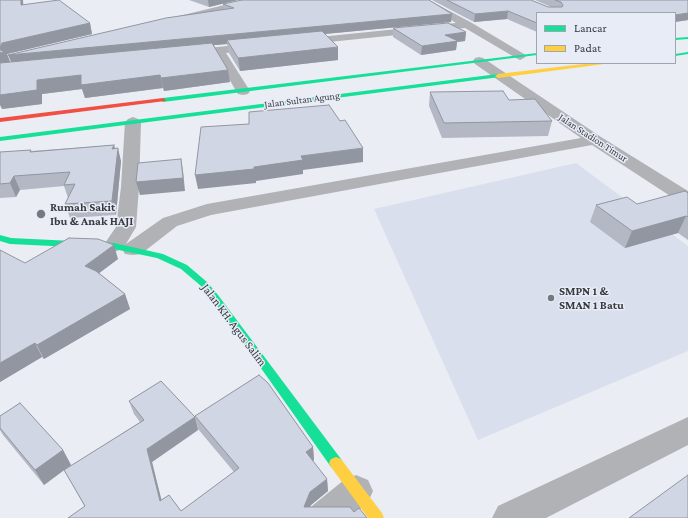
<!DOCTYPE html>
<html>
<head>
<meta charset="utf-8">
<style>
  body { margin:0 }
  #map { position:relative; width:688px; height:518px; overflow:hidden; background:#eaedf4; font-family:"Crimson Pro",serif }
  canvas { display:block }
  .legend { position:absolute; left:536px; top:12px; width:140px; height:52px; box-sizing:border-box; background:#e7ecf7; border:1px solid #a1a5ad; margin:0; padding:5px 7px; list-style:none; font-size:12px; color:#383a3e }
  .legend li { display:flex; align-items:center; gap:8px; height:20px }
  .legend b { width:20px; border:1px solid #a1a5ad }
</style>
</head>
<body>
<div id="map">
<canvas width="688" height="518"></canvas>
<ul class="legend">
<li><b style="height:5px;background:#16e098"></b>Lancar</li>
<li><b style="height:5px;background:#ffcf43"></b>Padat</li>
</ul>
</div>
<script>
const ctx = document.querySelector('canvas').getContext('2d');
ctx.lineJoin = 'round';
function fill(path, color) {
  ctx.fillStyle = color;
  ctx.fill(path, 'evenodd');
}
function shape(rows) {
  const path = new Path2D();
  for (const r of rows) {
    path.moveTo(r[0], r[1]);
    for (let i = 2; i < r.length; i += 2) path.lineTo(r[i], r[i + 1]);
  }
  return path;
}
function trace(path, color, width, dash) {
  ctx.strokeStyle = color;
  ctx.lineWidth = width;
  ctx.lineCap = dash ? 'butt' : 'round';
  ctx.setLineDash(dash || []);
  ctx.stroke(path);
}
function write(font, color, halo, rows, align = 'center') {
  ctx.font = font + ' "Crimson Pro",serif';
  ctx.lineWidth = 3;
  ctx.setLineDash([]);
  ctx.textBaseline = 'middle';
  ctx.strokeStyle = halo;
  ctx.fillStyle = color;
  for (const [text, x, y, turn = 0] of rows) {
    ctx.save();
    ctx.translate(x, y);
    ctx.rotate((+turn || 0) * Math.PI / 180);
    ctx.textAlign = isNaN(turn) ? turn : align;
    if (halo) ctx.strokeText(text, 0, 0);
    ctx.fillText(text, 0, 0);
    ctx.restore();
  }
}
const built = shape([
  [576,163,688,246,688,351,478,440,374,209]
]);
const street = shape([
  [245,0,260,0,259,2,178,22,173,19,175,17,245,0],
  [419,0,429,0,472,23,524,54,526,56,524,58,520,60,516,58,465,28,300,45,294,42,300,39,456,23,419,0],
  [258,43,264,46,262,48,226,53,250,91,248,94,243,95,238,94,236,91,215,54,187,56,183,55,181,53,183,51,187,50,258,43],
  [479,57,483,58,601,137,688,191,688,205,681,203,592,145,211,215,177,226,141,254,133,255,125,254,122,249,114,252,106,251,103,246,116,227,121,187,125,122,128,119,133,117,138,119,141,122,139,187,136,227,126,244,163,218,207,204,581,138,475,64,473,61,475,58,479,57],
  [688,417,688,445,546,518,492,518,498,506,688,417],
  [356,475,368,480,373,491,368,502,350,518,306,518,312,506,344,480,356,475]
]);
const fast = shape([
  [688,37,688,39,675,40,675,38,688,37],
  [688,52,688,54,675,56,675,54,688,52],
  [537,53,537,55,163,102,160,100,163,98,537,53],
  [498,74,500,75,500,77,0,141,0,137,498,74],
  [0,235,11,238,114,243,163,254,187,265,207,282,218,295,341,459,343,463,341,467,336,469,331,467,212,299,201,286,181,269,157,258,114,249,10,244,0,241,0,235]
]);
const slow = shape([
  [592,63,606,63,604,64,498,78,495,76,498,74,592,63],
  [336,457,341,459,382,513,384,518,368,518,331,467,329,463,331,459,336,457]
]);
const jam = shape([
  [163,98,166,100,165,101,0,122,0,118,163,98]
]);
const wall = shape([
  [0,0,24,5,90,23,92,34,7,54,10,62,224,10,223,4,452,14,451,22,325,34,338,60,240,71,229,53,227,44,214,45,230,82,164,91,163,88,85,98,82,89,42,94,42,104,2,109],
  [189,0,238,0,209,7],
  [432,0,531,0,548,7,551,7,535,0,688,0,688,20,675,22,675,13,537,13,537,32,507,19,474,22],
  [393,28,466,32,465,41,457,42,456,50,421,55,393,37],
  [430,92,509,100,552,121,548,136,442,138,429,106],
  [114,145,115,149,121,161,116,215,70,218,65,204,68,198,64,186,20,190,16,197,0,198,0,152,31,150,31,151],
  [688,193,688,240,678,233,625,248,590,222,596,205,637,204],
  [118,259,99,273,125,294,130,309,44,359,42,357,0,382,25,263],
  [259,375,268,383,313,447,314,460,313,461,327,479,328,491,311,505,310,507,350,507,354,512,359,508,367,518,68,518,85,507,64,470,44,485,3,435,0,430,0,416,20,403,63,450,71,465,66,469,140,422,134,414,129,401,161,381,195,417,198,430,152,462,161,500,169,495,181,511,234,472,198,429,195,416]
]);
const shadedWall = shape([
  [21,0,23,0,24,16,21,5],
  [208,0,238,0,209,7],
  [508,11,507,19,474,22,475,14],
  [688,13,688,20,675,22,675,15],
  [452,14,451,22,229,43,227,40,227,44,12,64,8,55],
  [90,23,92,34,7,54,11,64,0,66,0,47,2,43],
  [466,32,465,41,457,42,456,50,421,55,422,46,445,35],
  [338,47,338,60,240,71,238,58],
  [228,70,230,82,164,91,161,78],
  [81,75,160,75,163,88,85,98,82,89,42,94,42,104,2,109,0,105,0,93,37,80],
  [114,145,117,156,118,148,121,161,116,215,112,201,112,149],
  [363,148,363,162,303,170,303,174,256,181,256,183,198,189,195,175,254,167,301,156],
  [181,159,183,171,185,191,140,195,136,182],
  [14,176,20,190,16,197,10,183],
  [686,216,678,233,625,248,632,231],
  [114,245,118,259,90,280,85,266],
  [125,294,130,309,44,359,37,345],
  [35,343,42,357,0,382,0,363],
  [195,417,198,430,152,462,165,514,160,501,147,449],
  [313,447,314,460,307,465,306,452],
  [63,450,71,465,44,485,35,470],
  [327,479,328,491,311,505,306,518,304,507,310,492]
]);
const building = shape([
  [0,0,21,0,21,5,59,0,90,23,2,43,0,47,0,0],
  [242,0,429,0,452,14,8,55,166,18,234,8,223,4,242,0],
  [447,0,531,0,548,7,562,7,563,5,561,2,555,0,688,0,688,13,675,15,675,13,537,13,537,23,508,11,475,14,447,0],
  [448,23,466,32,445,35,458,41,422,46,393,28,448,23],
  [322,31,338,47,238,58,227,40,322,31],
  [212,43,228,70,161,78,160,75,81,85,81,75,37,80,37,90,0,95,0,63,212,43],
  [0,49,2,51,6,52,0,53,0,49],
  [503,91,509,100,535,99,552,121,444,123,430,92,503,91],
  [329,105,340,121,345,120,363,148,301,156,303,160,254,167,254,169,195,175,201,127,249,124,249,112,329,105],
  [114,145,112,149,118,148,112,201,65,204,75,184,64,185,70,172,14,176,10,183,0,184,0,152,31,150,30,152,114,145],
  [181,159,183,178,136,182,138,163,181,159],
  [685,191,688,193,688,217,686,216,632,231,596,205,627,197,637,204,685,191],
  [69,238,98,239,114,245,85,266,96,271,125,294,37,345,35,343,0,363,0,250,25,263,69,238],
  [259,375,268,383,313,447,306,452,327,479,310,492,304,507,350,507,354,512,359,508,367,518,68,518,85,506,64,470,144,420,129,401,161,381,195,417,147,449,160,501,169,495,181,511,239,468,195,416,259,375],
  [20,403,63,450,35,470,0,428,0,416,20,403],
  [688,475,688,518,629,518,688,475]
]);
const markers = [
  [41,214,5,"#76797e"],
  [551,298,4,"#76797e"]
];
const farStreetnames = [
  ["Jalan Sultan Agung",302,100,-7],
  ["Jalan Stadion Timur",593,138,33]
];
const poiNames = [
  ["Rumah Sakit",50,207],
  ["Ibu & Anak HAJI",50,221],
  ["SMPN 1 &",559,291],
  ["SMAN 1 Batu",559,305]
];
const streetNames = [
  ["Jalan KH. Agus Salim",234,325,53]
];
fill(built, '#d9dfec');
fill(street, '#b0b2b5');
fill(fast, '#16e098');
fill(slow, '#ffcf43');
fill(jam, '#f24e42');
fill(wall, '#b4b8c4');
fill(shadedWall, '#9296a0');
fill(building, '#d1d6e4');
trace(building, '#9296a0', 1);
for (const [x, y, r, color] of markers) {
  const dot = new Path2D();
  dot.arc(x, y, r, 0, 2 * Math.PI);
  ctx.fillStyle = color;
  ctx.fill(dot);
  trace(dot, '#e7ecf7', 1.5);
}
write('10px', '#383a3e', '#e7ecf7', farStreetnames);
write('bold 12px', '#383a3e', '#e7ecf7', poiNames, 'left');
write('12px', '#383a3e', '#e7ecf7', streetNames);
</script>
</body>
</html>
